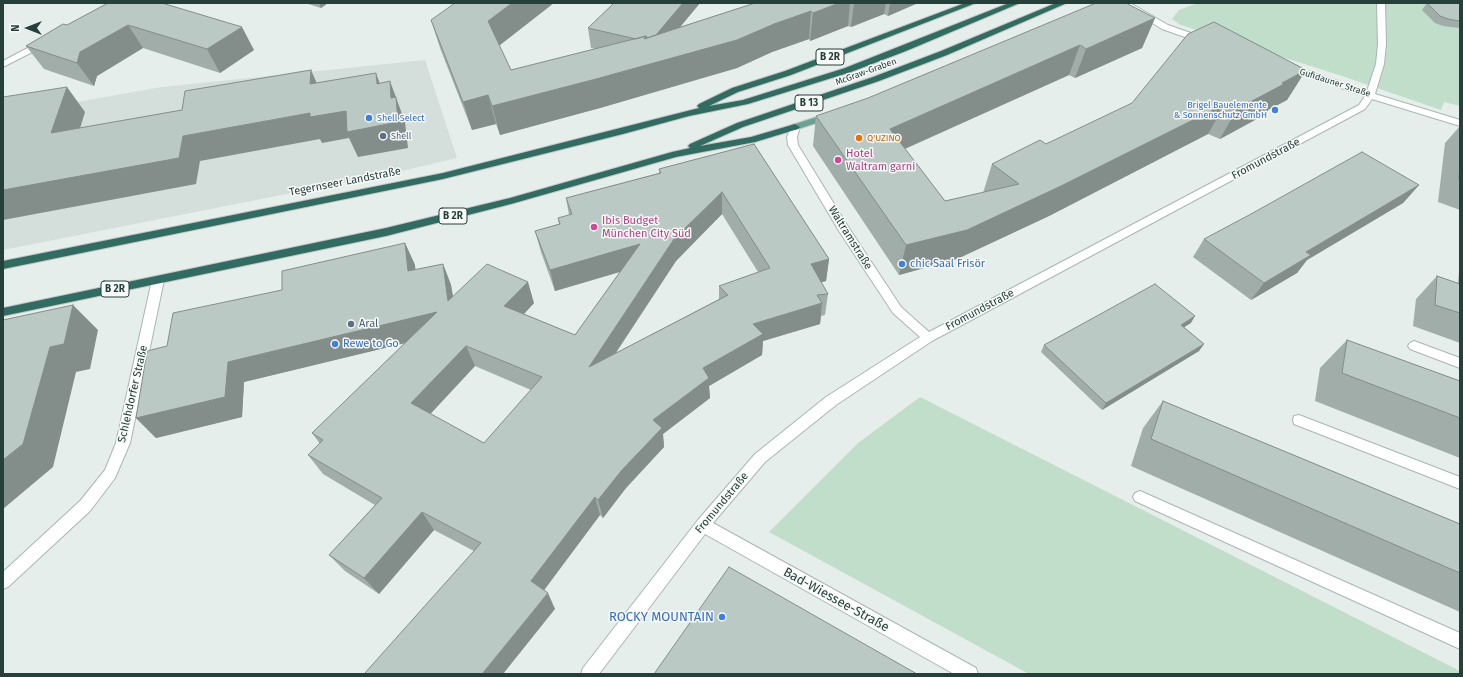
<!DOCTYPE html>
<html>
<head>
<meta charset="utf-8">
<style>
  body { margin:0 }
  #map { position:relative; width:1463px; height:677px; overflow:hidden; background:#e6eeeb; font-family:"Fira Sans",sans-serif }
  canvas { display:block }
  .frame { position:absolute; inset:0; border:4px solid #25403a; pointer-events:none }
  .north { position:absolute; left:8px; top:8px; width:40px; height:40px; -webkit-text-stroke:3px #f7faf9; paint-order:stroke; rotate:270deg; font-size:11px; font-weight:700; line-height:16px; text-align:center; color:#25403a }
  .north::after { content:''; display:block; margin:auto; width:14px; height:18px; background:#25403a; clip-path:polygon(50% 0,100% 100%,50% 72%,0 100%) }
</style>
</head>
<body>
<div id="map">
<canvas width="1463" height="677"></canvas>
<div class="frame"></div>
<div class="north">N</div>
</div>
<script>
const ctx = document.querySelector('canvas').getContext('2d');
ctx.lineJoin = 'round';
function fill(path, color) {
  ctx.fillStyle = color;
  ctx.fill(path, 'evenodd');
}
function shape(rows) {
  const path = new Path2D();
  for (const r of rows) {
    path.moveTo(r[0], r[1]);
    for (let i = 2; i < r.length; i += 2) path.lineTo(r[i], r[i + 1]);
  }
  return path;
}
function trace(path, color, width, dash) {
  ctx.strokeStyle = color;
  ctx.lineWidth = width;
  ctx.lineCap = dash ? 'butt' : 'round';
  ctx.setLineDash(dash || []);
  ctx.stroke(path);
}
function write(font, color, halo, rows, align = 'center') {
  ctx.font = font + ' "Fira Sans",sans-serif';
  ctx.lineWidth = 3;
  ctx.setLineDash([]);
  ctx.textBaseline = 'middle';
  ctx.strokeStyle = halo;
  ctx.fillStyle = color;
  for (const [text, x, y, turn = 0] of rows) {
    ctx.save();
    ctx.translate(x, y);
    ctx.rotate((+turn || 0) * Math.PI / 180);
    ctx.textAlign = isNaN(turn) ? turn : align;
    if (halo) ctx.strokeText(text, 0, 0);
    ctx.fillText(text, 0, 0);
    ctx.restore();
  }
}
const built = shape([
  [425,60,457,158,393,173,3,250,3,115,162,87]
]);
const green = shape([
  [1198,3,1460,3,1460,106,1444,102,1441,110,1342,76,1181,25,1172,19,1179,10],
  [920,397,1460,671,1460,674,1029,674,769,532,858,443]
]);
const lane = shape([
  [1414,341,1460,358,1460,368,1410,349,1408,346,1410,343,1414,341],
  [1299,415,1460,477,1460,489,1294,424,1293,420,1294,416,1299,415],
  [1140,491,1460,633,1460,649,1135,501,1133,497,1135,493,1140,491]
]);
const street = shape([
  [1120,3,1130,3,1168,25,1205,38,1206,40,1202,43,1199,42,1162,29,1120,3],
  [1377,3,1385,3,1386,44,1384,64,1375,94,1460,120,1460,126,1372,99,1365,109,932,341,836,405,765,462,713,523,976,668,978,674,954,674,705,534,599,674,581,674,583,668,698,520,755,454,826,397,920,337,893,313,839,231,788,145,787,137,792,125,798,125,800,127,797,137,798,145,847,225,901,307,929,332,1359,105,1365,96,1287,70,1286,68,1287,66,1293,66,1367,91,1376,64,1378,44,1377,3],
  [43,40,47,43,46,45,3,67,3,61,43,40],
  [158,276,162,277,164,280,130,443,115,478,90,511,8,587,3,589,3,572,80,501,105,470,116,443,152,280,154,277,158,276]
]);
const primary = shape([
  [829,113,834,116,832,118,795,130,790,127,792,125,829,113]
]);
const highway = shape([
  [965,3,976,3,791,75,738,92,709,106,743,100,845,68,1009,3,1020,3,906,51,851,72,748,104,689,116,623,134,443,179,3,269,3,261,443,173,699,108,697,106,699,104,732,88,785,71,965,3],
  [1056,3,1067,3,947,55,879,81,743,127,700,146,751,137,795,124,800,127,798,129,755,142,676,157,511,204,386,236,3,316,3,308,386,228,510,198,672,152,690,148,688,146,690,144,737,123,873,77,941,51,1056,3]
]);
const wall = shape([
  [108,3,254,50,220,73,143,48,97,76,94,86,44,69,26,46,67,25],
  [305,3,328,3,321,8],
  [614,3,700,3,680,27,755,3,918,3,888,16,884,14,851,27,848,26,810,41,809,39,772,52,737,68,600,108,500,135,496,124,472,130,440,48,431,20,499,46,511,70,596,49,591,48,588,28],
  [1427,3,1460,3,1460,28,1443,26,1435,23,1422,10],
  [1155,18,1142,48,1075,78,1069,75,905,149,945,201,983,193,992,164,1046,144,1306,70,1287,100,1268,110,1266,114,1220,139,1208,134,1049,216,957,259,899,275,813,146,816,116],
  [1460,126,1460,210,1438,202,1445,143],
  [754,144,829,259,826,281,821,282,828,294,825,315,821,316,820,324,763,341,762,355,709,386,710,398,663,434,664,447,626,488,603,518,600,515,544,590,555,609,474,551,434,530,379,594,345,571,329,555,375,505,323,474,308,455,320,444,312,433,405,343,244,382,242,417,156,438,136,418,167,346,282,290,405,243,415,265,415,270,443,264,451,285,453,296,534,303,524,314,575,335,620,272,555,291,541,252,535,231,559,224,558,218,569,215,566,198,659,173,659,169],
  [722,214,758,272,719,286,719,299,616,353,676,261],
  [475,366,531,390,484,443,430,414],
  [1419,185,1403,203,1307,260,1297,273,1251,300,1193,257,1204,239],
  [1460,260,1460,343,1413,326,1416,299,1437,276,1458,283],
  [1191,323,1184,327,1204,344,1199,351,1102,410,1041,352,1044,345],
  [1347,340,1460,381,1460,458,1315,401,1320,368],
  [1163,401,1460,524,1460,612,1131,466,1143,428]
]);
const shadedWall = shape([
  [319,3,328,3,321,8],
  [512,3,554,3,495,49,488,21],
  [683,3,700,3,652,61,650,42],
  [839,3,850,3,848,26,810,41,813,13],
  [854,3,886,3,884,14,851,27],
  [890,3,918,3,888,16],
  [811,11,809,39,772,52,737,68,600,108,500,135,492,106,644,39,646,36,774,24],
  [1155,18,1142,48,1075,78,1086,49],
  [128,25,143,48,97,76,94,86,77,63,80,52],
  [242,27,254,50,220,73,207,49],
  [1080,45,1069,75,884,158,890,129],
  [311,70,322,95,310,84],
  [1306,70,1287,100,1268,110,1266,114,1220,139,1237,109,1282,83],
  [376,73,385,98,377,84],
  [390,81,405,122,408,148,358,157,349,138,322,143,320,139,200,161,196,184,3,220,3,190,183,136,310,113,346,111,391,98],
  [67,87,85,112,71,158,51,133],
  [488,95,496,124,472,130,463,102],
  [1225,104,1208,134,1049,216,957,259,899,275,906,245],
  [1419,185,1403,203,1307,260,1297,273,1251,300,1264,283,1306,252],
  [722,192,722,214,676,261,593,387,589,367,674,239],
  [405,243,415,265,418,293,408,271],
  [640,244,643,265,555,291,550,270],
  [829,259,826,281,808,286,811,264],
  [443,264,451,285,457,322,448,301],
  [528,282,534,303,511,328,504,306],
  [822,303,820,324,763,341,762,355,709,386,710,398,663,434,664,447,626,488,603,518,598,500,653,420,703,368,753,324],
  [73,305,98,330,90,369,76,372,53,467,3,509,3,460,50,347],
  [437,312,447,333,244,382,242,417,156,438,136,418,228,362],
  [1195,316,1191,323,1176,332,1181,325],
  [1204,344,1199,351,1102,410,1106,403],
  [466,346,475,366,422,423,411,403],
  [595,497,600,515,539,597,531,581],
  [422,512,434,530,379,594,364,578],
  [548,593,555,609,503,674,482,674]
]);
const building = shape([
  [108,3,162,3,242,27,207,49,128,25,80,52,77,63,26,46,63,24,67,25,108,3],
  [455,3,512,3,488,21,511,70,646,36,644,39,755,3,839,3,813,13,811,11,774,24,737,40,596,79,492,106,488,95,463,102,431,20,455,3],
  [614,3,683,3,656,35,647,38,646,36,636,39,588,28,614,3],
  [1096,3,1126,3,1155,18,1086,49,1080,45,890,129,945,201,1019,184,992,164,1040,140,1046,144,1132,103,1188,34,1214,22,1306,70,1282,83,1284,84,1237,109,1225,104,1061,186,967,230,906,245,816,116,868,98,1096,3],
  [1427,3,1460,3,1460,21,1448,19,1440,16,1427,3],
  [311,70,310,84,376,73,377,84,390,81,391,98,396,97,398,122,347,132,346,111,310,117,310,113,183,136,179,158,3,190,3,97,67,87,51,133,182,110,185,91,311,70],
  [754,144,829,259,811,264,828,294,817,295,822,303,753,324,763,334,703,368,709,378,653,420,662,428,622,470,598,500,595,497,531,581,548,593,482,674,364,674,481,543,422,512,364,578,329,555,382,498,308,455,323,440,312,433,437,312,228,362,225,397,136,418,147,351,167,346,173,313,282,290,282,271,405,243,408,271,443,264,448,301,487,264,528,282,504,306,575,335,640,244,550,270,535,231,560,224,558,218,572,214,566,198,661,173,659,169,754,144],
  [722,192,770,268,719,286,728,295,589,367,674,239,722,192],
  [466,346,542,377,484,443,411,403,466,346],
  [1362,152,1419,185,1306,252,1311,255,1264,283,1204,239,1251,214,1362,152],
  [1460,166,1460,180,1459,179,1460,166],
  [1437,276,1460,284,1460,313,1435,305,1437,276],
  [1155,284,1195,316,1181,325,1204,344,1106,403,1044,345,1155,284],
  [73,305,64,344,50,347,23,444,3,460,3,320,73,305],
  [1347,340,1460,381,1460,418,1342,373,1347,340],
  [1163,401,1460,524,1460,573,1151,439,1163,401],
  [729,567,917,674,654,674,729,567]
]);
const markers = [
  [1275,110,4,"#3f7fe0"],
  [369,118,4,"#3f7fe0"],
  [383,136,4,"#5c6f8a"],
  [859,138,4,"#e8710a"],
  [838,160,4,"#d1479c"],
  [594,227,4,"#d1479c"],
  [902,264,4,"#3f7fe0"],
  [351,324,4,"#5c6f8a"],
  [335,344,4,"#3f7fe0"],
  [722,617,4,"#3f7fe0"]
];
const farStreetnames = [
  ["McGraw-Graben",866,72,-20],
  ["Gufidauner Straße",1335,83,18]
];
const farShopnames = [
  ["Brigel Bauelemente",1267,105],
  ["& Sonnenschutz GmbH",1267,115],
  ["Shell Select",377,118,"left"]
];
const farServicenames = [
  ["Shell",391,136]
];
const farFoodnames = [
  ["Q'UZINO",867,138]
];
const shields = [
  [830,57,28],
  [809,103,28],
  [453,216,28],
  [115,289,28]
];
const shieldNames = [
  ["B 2R",830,57],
  ["B 13",809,103],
  ["B 2R",453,216],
  ["B 2R",115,289]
];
const hotelNames = [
  ["Hotel",846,154],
  ["Waltram garni",846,167],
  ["Ibis Budget",602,221],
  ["München City Süd",602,234]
];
const streetNames = [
  ["Fromundstraße",1266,159,-28],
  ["Tegernseer Landstraße",345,182,-11],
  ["Waltramstraße",850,238,58],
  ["Fromundstraße",980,310,-28],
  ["Schlehdorfer Straße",133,394,-77],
  ["Fromundstraße",722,503,-50]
];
const shopNames = [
  ["chic Saal Frisör",910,264],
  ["Rewe to Go",343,344]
];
const serviceNames = [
  ["Aral",359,324]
];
const nearStreetnames = [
  ["Bad-Wiessee-Straße",836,600,29]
];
const nearShopnames = [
  ["ROCKY MOUNTAIN",714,617]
];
fill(built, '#d4deda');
fill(green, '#c0dec9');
trace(lane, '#a8b6b2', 2);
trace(street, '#a8b6b2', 2);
trace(primary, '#c2cac8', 2);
trace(highway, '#c2cac8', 2);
fill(lane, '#fff');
fill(street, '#fff');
fill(primary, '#6ca296');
fill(highway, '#326b61');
fill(wall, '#a1ada9');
fill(shadedWall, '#838d89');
fill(building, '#bbc9c4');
trace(building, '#838d89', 1);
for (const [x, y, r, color] of markers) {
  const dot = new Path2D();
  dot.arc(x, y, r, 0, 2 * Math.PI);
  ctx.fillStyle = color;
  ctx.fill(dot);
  trace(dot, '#f7faf9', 1.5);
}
write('9px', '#25403a', '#f7faf9', farStreetnames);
write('9px', '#366cbe', '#f7faf9', farShopnames, 'right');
write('9px', '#4e5e75', '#f7faf9', farServicenames, 'left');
write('9px', '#c56008', '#f7faf9', farFoodnames, 'left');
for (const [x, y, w] of shields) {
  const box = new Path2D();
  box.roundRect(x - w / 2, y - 8, w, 16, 3);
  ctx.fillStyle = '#f7faf9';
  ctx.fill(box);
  trace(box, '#25403a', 1);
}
write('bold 10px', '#25403a', null, shieldNames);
write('11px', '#b23c85', '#f7faf9', hotelNames, 'left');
write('11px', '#25403a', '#f7faf9', streetNames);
write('11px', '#366cbe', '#f7faf9', shopNames, 'left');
write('11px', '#4e5e75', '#f7faf9', serviceNames, 'left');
write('13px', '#25403a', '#f7faf9', nearStreetnames);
write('13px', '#366cbe', '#f7faf9', nearShopnames, 'right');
</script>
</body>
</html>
